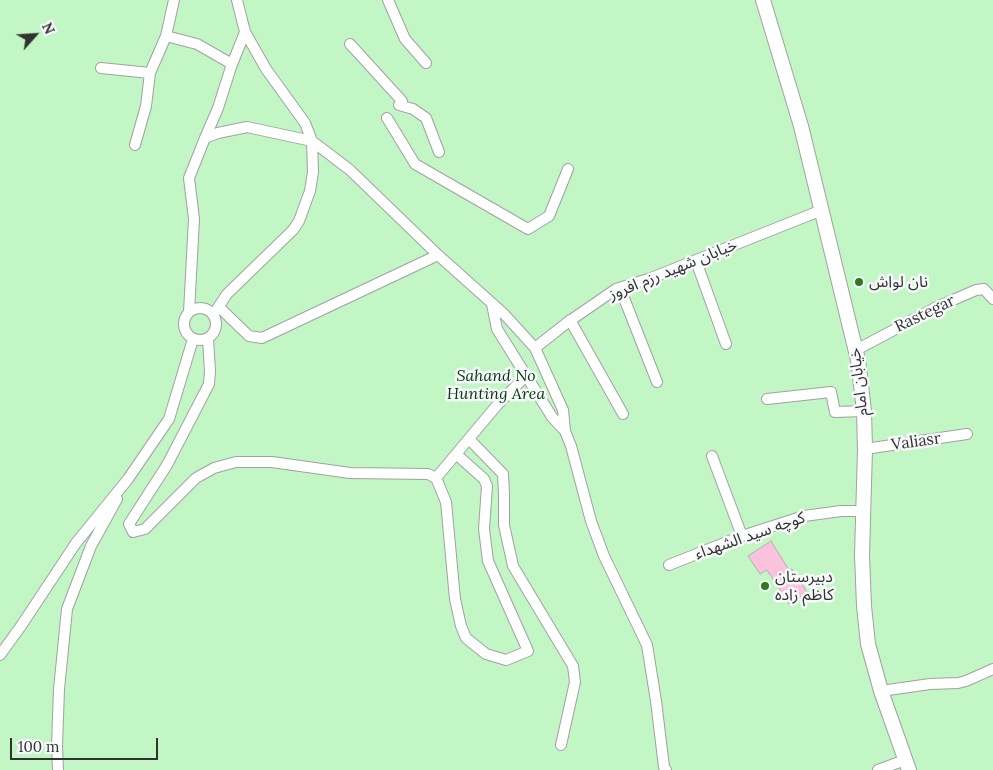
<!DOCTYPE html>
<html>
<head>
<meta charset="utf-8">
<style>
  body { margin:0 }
  #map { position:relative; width:993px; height:770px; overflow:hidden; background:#f8f9fb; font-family:Lora,serif }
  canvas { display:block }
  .north { position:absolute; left:10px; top:10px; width:50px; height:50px; -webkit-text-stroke:4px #f8f9fb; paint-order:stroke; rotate:64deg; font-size:14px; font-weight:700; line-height:20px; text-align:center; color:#323233 }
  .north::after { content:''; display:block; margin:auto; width:18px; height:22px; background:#323233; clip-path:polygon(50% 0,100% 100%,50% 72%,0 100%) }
  .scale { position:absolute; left:10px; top:738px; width:148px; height:22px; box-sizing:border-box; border:2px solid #323233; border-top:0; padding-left:6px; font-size:15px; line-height:18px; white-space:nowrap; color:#323233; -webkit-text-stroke:4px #f8f9fb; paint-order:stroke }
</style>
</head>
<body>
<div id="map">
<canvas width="993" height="770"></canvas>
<div class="north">N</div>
<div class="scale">100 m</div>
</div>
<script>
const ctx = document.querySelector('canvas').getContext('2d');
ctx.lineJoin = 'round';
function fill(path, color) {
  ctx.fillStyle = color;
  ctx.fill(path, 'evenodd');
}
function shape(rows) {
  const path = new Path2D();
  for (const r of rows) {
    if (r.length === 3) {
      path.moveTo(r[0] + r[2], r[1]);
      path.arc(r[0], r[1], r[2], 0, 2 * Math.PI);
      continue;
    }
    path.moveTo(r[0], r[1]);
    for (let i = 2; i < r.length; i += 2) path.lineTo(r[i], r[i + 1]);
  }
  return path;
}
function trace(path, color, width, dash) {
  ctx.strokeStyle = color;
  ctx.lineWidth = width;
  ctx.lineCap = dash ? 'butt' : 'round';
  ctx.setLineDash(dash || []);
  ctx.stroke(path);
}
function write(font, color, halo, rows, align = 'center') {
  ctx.font = font + ' Lora,"Noto Sans Arabic",serif';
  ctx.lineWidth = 5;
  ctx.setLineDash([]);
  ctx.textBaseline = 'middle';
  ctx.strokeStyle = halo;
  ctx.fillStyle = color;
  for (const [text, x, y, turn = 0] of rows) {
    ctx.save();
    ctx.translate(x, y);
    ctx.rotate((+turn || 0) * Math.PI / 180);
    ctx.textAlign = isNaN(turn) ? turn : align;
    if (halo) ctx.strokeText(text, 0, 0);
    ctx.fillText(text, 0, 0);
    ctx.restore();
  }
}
const green = shape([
  [0,0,993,0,993,770,0,770]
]);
const building = shape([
  [771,541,789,570,792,569,807,592,789,604,767,570,760,574,748,556,771,541]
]);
const street = shape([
  [388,0,405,39,426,63],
  [166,36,174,0],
  [350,44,402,101],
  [101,68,150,73,166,36,197,44,232,64],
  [399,105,413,109,426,118,439,152],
  [387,118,415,164,528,229,549,216,568,169],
  [205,138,218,108,231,67,245,32],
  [135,145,146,106,150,73],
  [696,261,726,344],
  [620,288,657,382],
  [492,304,497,329,552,417,565,431],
  [219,307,249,336,262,338,438,255],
  [200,324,16],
  [189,312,194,219,189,178,205,138,218,133,247,127,312,141,350,170,438,255,504,314,535,348,563,410,565,431,571,446,591,521,604,556,647,645,656,701,664,767,666,770],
  [213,315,227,294,293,230,299,221,310,191,313,172,312,141,305,123,266,69,245,32,237,0],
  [570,320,623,414],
  [208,339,210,371,209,384,167,465,129,524,133,532,145,529,196,478,214,468,236,462,272,462,350,473,428,474,436,478,446,502,455,599,461,626,466,638,486,654,506,660,528,651,488,561,484,529,487,486,484,479,456,454],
  [535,348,568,322,616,289,651,278,822,210],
  [856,350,937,307,976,290,984,289,993,299],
  [767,399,831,392,835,412,864,411],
  [469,439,503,474,504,494,504,525,513,566,573,666,575,682,561,745],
  [865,449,967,434],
  [712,456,742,536],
  [436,478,498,404,526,376],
  [669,565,742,536,804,516,841,511,863,511],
  [0,655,21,626,76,543,128,479,169,419,193,339],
  [881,691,930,684,958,683,966,681,993,669],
  [58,770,57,746,59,689,67,609,91,546,117,499],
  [878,770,905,760]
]);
const secondary = shape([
  [763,0,801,126,858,360,864,411,865,449,862,555,864,606,868,644,881,691,909,770]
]);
const markers = [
  [859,282,5,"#2d7921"],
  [765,586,5,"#2d7921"]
];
const streetNames = [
  ["خیابان شهید رزم افروز",673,270,-22],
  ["Rastegar",925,314,-26],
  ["خیابان امام",859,382,-97],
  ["Valiasr",916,442,-8],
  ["کوچه سید الشهداء",750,536,-19]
];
const poiNames = [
  ["نان لواش",869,282],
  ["دبیرستان",775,577],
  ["کاظم زاده",775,595]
];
const parkNames = [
  ["Sahand No",496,376],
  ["Hunting Area",496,394]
];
fill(green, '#c3f6c5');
fill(building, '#fbc2dd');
trace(building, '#b4b1b2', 1);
trace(street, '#a1a1a3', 12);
trace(secondary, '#a1a1a3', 16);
trace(street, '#fff', 10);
trace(secondary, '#fff', 14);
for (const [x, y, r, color] of markers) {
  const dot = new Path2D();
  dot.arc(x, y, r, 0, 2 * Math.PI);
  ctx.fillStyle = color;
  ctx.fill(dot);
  trace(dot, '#f8f9fb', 2);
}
write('16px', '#323233', '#f8f9fb', streetNames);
write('16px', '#323233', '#f8f9fb', poiNames, 'left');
write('italic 16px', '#00390c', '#f8f9fb', parkNames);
</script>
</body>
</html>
